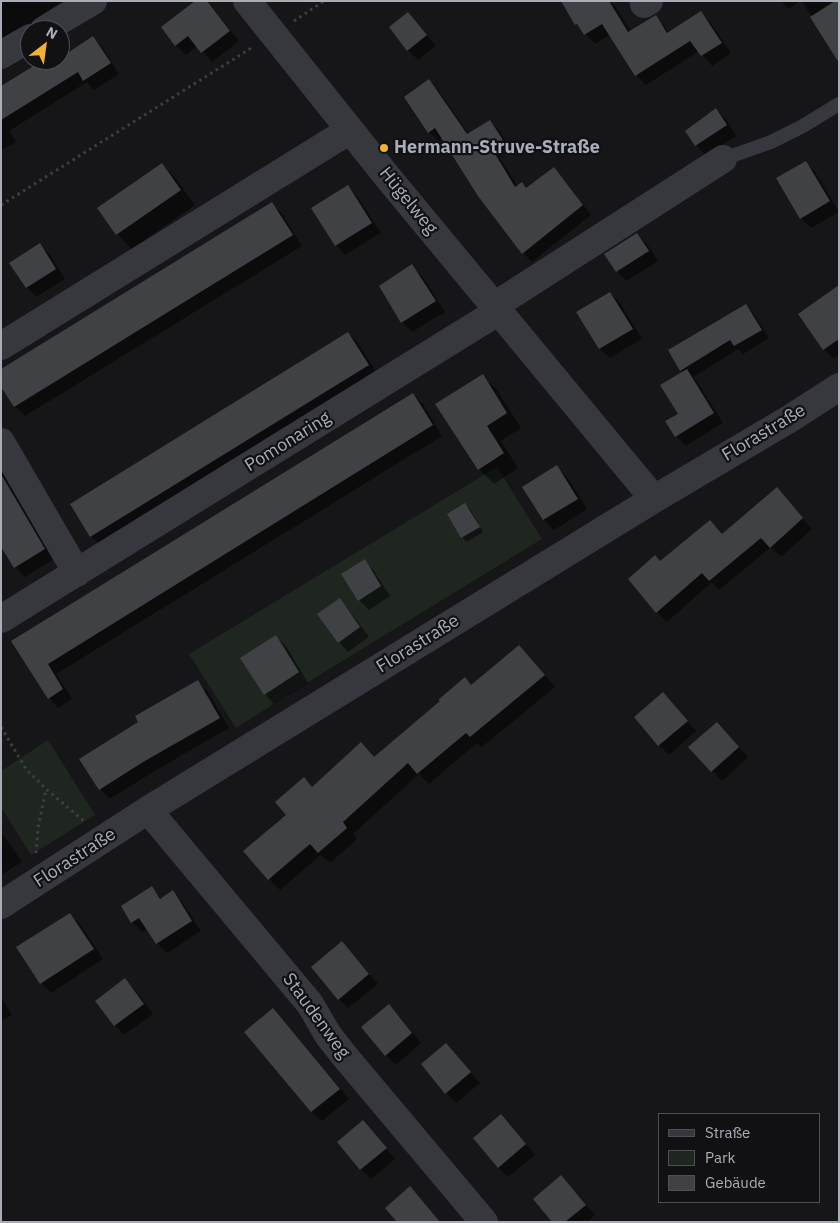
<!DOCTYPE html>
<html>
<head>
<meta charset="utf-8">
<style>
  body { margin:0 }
  #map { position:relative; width:840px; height:1223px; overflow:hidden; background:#161618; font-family:"IBM Plex Sans",sans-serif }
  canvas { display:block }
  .frame { position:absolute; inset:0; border:2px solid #a8adb8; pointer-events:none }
  .legend { position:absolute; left:658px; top:1113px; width:162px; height:90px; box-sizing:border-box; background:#111113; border:1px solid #4d4f55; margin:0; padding:6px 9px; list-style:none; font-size:15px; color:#a8adb8 }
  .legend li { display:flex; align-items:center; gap:10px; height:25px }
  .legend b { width:25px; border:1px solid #4d4f55 }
  .north { position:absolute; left:20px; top:20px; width:50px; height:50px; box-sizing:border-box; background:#111113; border:1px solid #4d4f55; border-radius:50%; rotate:30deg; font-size:14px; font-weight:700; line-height:20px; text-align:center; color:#a8adb8 }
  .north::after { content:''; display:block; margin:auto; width:18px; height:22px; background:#f2b134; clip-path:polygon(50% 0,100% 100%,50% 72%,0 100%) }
</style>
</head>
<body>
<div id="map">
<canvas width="840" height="1223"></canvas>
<div class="frame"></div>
<ul class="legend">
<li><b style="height:6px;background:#37383d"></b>Straße</li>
<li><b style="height:14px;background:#1e261f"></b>Park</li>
<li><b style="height:14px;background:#404145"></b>Gebäude</li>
</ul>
<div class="north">N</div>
</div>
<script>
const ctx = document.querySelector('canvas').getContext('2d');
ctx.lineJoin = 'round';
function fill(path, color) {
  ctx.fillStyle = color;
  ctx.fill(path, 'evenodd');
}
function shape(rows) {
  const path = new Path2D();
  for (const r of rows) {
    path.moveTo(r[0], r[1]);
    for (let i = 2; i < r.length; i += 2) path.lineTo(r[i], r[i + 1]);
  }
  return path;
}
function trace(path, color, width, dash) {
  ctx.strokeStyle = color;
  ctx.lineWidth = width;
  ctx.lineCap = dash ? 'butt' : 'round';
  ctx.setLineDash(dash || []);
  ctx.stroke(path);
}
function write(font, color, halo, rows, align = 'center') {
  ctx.font = font + ' "IBM Plex Sans",sans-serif';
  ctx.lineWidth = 4.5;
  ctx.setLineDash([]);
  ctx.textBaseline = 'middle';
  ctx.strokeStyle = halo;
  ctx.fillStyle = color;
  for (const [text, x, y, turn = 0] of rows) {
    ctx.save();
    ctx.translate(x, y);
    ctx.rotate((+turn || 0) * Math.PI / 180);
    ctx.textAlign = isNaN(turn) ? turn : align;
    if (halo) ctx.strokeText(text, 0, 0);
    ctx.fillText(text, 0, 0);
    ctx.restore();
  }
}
const green = shape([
  [497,467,542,539,313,679,236,728,189,654],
  [48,740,95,815,31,855,1,807,1,771]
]);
const shadow = shape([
  [1,1,62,1,16,33,1,48],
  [207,1,212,7,239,41,212,62,197,46,186,55,176,45],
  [562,1,610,1,615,6,631,32,655,17,665,27,669,33,700,12,710,22,731,53,712,66,699,51,646,85,636,75,610,34,595,44,576,24],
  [781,1,801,1,788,9],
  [802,1,839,1,832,49],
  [408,14,418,24,436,46,418,60,408,50],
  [93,38,103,48,119,74,94,90,87,82,9,131,16,142,1,150,1,89,40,64,45,69],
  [429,81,438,90,469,135,490,121,499,130,511,150,499,157,518,187,522,184,527,189,554,169,563,178,591,215,532,262,523,253,443,138,439,141,429,132],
  [716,109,726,119,736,136,706,155,696,145],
  [805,162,815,172,839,212,811,228,801,218],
  [162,164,176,179,195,205,132,249,117,234],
  [347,186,357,196,381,233,345,255,336,245],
  [272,204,282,214,302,246,25,416,15,406],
  [637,234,647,244,658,261,626,281,617,271],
  [40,245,50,255,65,279,36,297,27,287],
  [412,266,422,276,445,312,412,332,402,322],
  [610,293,620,303,642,339,610,358,600,349,578,312],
  [839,294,839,356,834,359,824,349,800,314],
  [746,306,754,314,769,338,743,354,738,349,693,377,696,380,723,423,686,446,676,436,667,422,679,414,684,372,681,370],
  [348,333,358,343,378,375,101,546,91,536,72,504],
  [482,376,497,390,521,428,501,441,518,468,494,484,479,469],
  [413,394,423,404,442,436,56,674,72,699,58,708,49,698,13,641],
  [557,467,567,477,587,509,554,530,544,520,524,488],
  [1,469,54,559,25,577,15,567,1,544],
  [786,499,812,529,781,557,771,547,719,590,712,582,667,622,657,612,660,562,710,521,723,535],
  [465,505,470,509,483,532,467,542,462,537],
  [365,561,374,571,390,596,369,610,359,600],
  [339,600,349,610,369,637,348,652,339,642],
  [276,637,286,646,308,683,274,704,265,694],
  [519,646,530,657,555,687,482,747,477,743,429,784,419,774,353,834,357,839,330,863,321,855,280,890,269,879,287,815,313,788,375,758,441,702,465,679,472,686],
  [197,681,207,691,229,728,153,772,110,799,100,789,140,722],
  [673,704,696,731,669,755,659,745],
  [726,733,748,757,722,781,690,747],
  [1,832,22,862,1,875],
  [151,888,162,899,172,892,182,902,201,931,167,953,157,943,148,928,142,932,132,922],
  [70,914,80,924,103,959,51,993,41,983],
  [342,943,352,953,378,984,348,1008,339,999],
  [125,980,135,990,153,1014,124,1035,115,1025],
  [1,997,12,1015,1,1021],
  [389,1006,399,1016,421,1043,396,1065,386,1055],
  [273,1010,282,1019,349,1099,322,1121,312,1112,246,1032],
  [446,1045,480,1083,456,1103,446,1093],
  [501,1116,511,1126,535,1155,508,1177,498,1167],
  [373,1132,395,1159,371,1179,361,1169,339,1142],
  [561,1177,571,1187,595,1215,587,1222,554,1222]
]);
const building = shape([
  [195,1,207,1,230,31,201,53,188,36,175,46,161,27],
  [561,1,609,1,628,32,656,15,667,33,701,11,722,43,701,56,690,41,635,76,602,24,584,35,577,24,575,25],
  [835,1,839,1,839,63,810,17],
  [408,12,427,35,407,51,389,27],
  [93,36,111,63,83,81,78,72,1,120,1,86,40,62,44,68,57,60,60,60,60,58],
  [429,79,467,134,490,120,503,140,491,147,515,187,522,182,526,188,554,167,583,205,522,254,478,196,435,128,428,133,404,97],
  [716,108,727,125,695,146,685,131],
  [806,161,830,201,800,219,776,178],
  [162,163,181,190,116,235,97,208],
  [348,185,372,223,335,246,311,208],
  [272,202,293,235,14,407,1,387,1,369],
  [637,233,649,251,616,272,604,254],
  [40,243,56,269,26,288,9,263],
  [412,264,436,301,401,323,379,286],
  [839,285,839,339,823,350,798,314],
  [610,292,633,329,599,349,576,312],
  [746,304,762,330,734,346,730,340,680,371,668,350],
  [348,332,369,365,90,537,70,504],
  [687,369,714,413,675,437,665,421,678,414,660,385],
  [483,374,507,413,487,426,504,453,478,470,435,404],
  [413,393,433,425,48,664,63,689,48,699,11,641],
  [557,465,578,499,543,520,522,487],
  [1,474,45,549,14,568,1,547],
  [777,487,803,518,770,548,761,538,709,581,702,573,656,613,628,579,655,555,660,561,710,520,722,534],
  [465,503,480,527,461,538,447,514],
  [365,559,381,586,358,601,341,574],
  [340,598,360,627,338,643,317,614],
  [276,635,299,672,264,695,240,658],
  [519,645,545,675,470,737,466,733,417,774,408,763,343,822,347,828,318,853,310,844,268,880,243,851,286,815,275,802,304,777,312,787,361,742,374,757,440,701,438,700,465,677,471,685],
  [198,680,220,718,143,762,99,790,79,759,138,722,135,716],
  [663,692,688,721,658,746,634,717],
  [717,722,739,747,711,772,688,747],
  [152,886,160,899,173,890,192,921,156,944,139,918,131,923,121,906],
  [70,913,94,949,40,984,16,947],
  [342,941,369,974,338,1000,311,967],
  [125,978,144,1004,114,1026,95,1001],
  [389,1004,412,1033,385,1056,361,1027],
  [273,1008,340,1089,311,1112,244,1032],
  [446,1043,471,1072,445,1094,421,1064],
  [501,1114,526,1144,498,1168,473,1138],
  [363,1120,387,1148,360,1170,337,1142],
  [561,1175,586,1205,565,1222,552,1222,533,1199],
  [410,1186,440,1222,397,1222,385,1208]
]);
const path = shape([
  [294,21,324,1],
  [1,205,253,47],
  [1,727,26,769,46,789,85,822],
  [36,853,38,828,46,789]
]);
const lane = shape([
  [723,159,771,142,803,126,839,104]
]);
const street = shape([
  [247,1,390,180,654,499],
  [644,4,649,1],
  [44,30,93,1],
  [1,55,30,38],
  [494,306,723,159],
  [1,346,350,130],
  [1,442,77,573],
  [1,619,499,311],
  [148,810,300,992,310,1004,328,1035,347,1059,484,1222],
  [1,905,148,810,654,499,791,418,839,387]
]);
const markers = [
  [384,148,5,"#f2b134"]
];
const poiNames = [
  ["Hermann-Struve-Straße",394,148]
];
const streetNames = [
  ["Hügelweg",408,201,51],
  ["Florastraße",764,433,-31],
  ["Pomonaring",288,442,-32],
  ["Florastraße",418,644,-32],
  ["Florastraße",75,858,-33],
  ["Staudenweg",316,1016,54]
];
fill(green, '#1e261f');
fill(shadow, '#0007');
fill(building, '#404145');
trace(path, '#3d3f44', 3, [2.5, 4]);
trace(lane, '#37383d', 14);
trace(street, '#37383d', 28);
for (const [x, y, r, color] of markers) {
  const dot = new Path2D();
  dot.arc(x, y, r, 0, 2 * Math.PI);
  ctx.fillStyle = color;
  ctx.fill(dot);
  trace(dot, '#111113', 2);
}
write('bold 18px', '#a8adb8', '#111113', poiNames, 'left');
write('18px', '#a8adb8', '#111113', streetNames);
</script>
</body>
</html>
